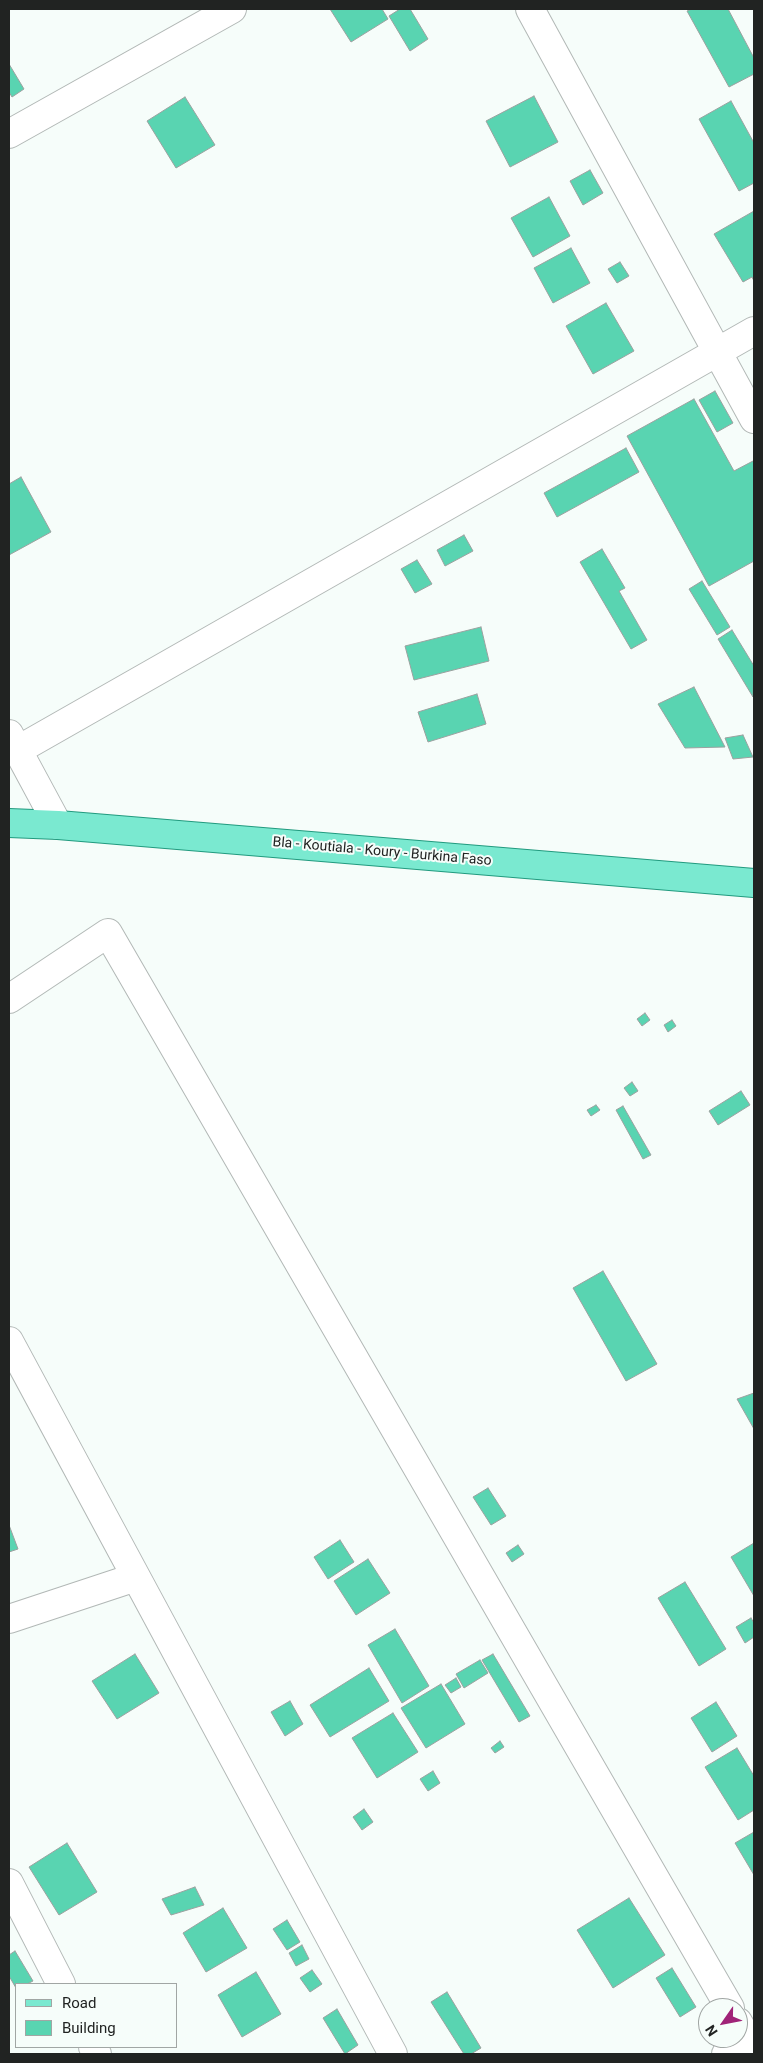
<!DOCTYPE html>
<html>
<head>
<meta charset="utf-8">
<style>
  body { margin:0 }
  #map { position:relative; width:763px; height:2063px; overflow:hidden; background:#f6fdfa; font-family:Roboto,sans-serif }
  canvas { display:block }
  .frame { position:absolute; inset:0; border:10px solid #212322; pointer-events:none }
  .legend { position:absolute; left:15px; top:1983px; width:162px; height:65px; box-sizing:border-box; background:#f6fdfa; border:1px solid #a1a6a4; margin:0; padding:6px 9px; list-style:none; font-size:15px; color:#212322 }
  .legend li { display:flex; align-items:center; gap:10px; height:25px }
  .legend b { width:25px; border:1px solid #a1a6a4 }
  .north { position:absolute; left:698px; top:1998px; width:50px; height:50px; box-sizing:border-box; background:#f6fdfa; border:1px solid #a1a6a4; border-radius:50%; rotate:237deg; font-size:14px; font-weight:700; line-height:20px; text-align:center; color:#212322 }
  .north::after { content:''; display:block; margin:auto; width:18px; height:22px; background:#a02378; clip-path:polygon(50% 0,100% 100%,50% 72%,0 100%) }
</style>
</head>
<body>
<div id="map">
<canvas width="763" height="2063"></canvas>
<div class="frame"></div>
<ul class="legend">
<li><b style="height:6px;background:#7ae9d0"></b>Road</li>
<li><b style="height:14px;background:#59d4b1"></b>Building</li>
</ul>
<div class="north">N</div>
</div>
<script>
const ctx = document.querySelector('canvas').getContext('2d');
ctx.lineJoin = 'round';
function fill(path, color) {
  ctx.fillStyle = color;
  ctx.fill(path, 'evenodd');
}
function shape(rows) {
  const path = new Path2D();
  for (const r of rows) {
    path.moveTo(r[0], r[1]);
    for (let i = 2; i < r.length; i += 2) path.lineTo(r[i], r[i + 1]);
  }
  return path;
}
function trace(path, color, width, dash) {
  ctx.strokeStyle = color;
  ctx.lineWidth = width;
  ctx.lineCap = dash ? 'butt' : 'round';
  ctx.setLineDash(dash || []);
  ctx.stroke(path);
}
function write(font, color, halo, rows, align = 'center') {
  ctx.font = font + ' Roboto,sans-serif';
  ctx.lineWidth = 4;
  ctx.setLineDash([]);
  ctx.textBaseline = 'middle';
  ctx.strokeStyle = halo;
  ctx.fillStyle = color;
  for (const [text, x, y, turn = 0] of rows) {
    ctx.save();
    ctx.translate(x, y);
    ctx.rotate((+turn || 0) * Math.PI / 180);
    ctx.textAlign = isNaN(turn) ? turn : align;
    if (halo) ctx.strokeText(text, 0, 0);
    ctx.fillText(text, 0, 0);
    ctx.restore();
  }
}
const building = shape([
  [330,9,382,9,388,19,351,42,330,9],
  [400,9,410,9,428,39,410,51,389,16,400,9],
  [692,9,728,9,754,58,754,74,729,87,687,11,692,9],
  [9,64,24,89,12,97,9,92,9,64],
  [534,96,558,142,510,167,486,121,534,96],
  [185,97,215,145,176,168,147,121,185,97],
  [731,101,754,143,754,183,739,191,699,119,731,101],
  [590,170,603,193,583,205,570,181,590,170],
  [549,197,570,236,533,257,511,218,549,197],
  [754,211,754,281,752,277,743,282,714,234,754,211],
  [571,248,590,283,553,303,534,268,571,248],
  [620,262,629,276,617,283,608,269,620,262],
  [606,303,634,351,593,374,566,326,606,303],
  [715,391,733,423,717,432,699,400,715,391],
  [694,399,734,471,753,461,754,463,754,561,709,586,627,436,694,399],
  [626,448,639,472,557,517,544,493,626,448],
  [21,477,51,532,9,555,9,484,21,477],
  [464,535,473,551,445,566,437,550,464,535],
  [602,549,625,588,619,591,647,640,631,649,580,562,602,549],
  [417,560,432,584,415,593,401,569,417,560],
  [702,581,730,627,717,635,689,589,702,581],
  [481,627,489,661,414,680,405,646,481,627],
  [732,630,754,666,753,697,718,639,732,630],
  [694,687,725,747,685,748,658,704,694,687],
  [477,694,486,724,428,742,418,712,477,694],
  [743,735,753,757,733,759,725,738,743,735],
  [645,1013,650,1020,642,1026,637,1019,645,1013],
  [672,1020,676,1026,668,1032,664,1025,672,1020],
  [632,1082,638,1091,630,1096,624,1088,632,1082],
  [741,1091,750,1105,718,1125,709,1111,741,1091],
  [596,1105,600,1110,591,1116,587,1110,596,1105],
  [623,1106,651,1155,643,1159,616,1110,623,1106],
  [603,1271,657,1364,626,1381,573,1288,603,1271],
  [754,1393,754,1429,737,1399,754,1393],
  [488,1488,506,1516,491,1525,473,1497,488,1488],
  [9,1525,18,1549,9,1552,9,1525],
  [340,1540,354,1562,328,1579,314,1557,340,1540],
  [754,1543,754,1596,731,1557,754,1543],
  [518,1545,524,1554,512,1562,506,1553,518,1545],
  [368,1559,390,1593,356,1615,334,1581,368,1559],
  [685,1582,726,1649,699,1666,658,1598,685,1582],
  [751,1618,754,1623,754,1637,745,1643,736,1627,751,1618],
  [395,1629,429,1686,402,1703,368,1645,395,1629],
  [135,1654,159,1693,117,1719,92,1681,135,1654],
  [493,1654,530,1716,519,1722,482,1660,493,1654],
  [480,1660,488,1673,464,1688,456,1674,480,1660],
  [369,1668,389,1701,330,1737,310,1705,369,1668],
  [456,1678,461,1687,451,1693,445,1685,456,1678],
  [441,1684,465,1724,426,1748,401,1708,441,1684],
  [290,1701,303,1724,285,1736,271,1712,290,1701],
  [716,1702,737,1736,712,1752,691,1718,716,1702],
  [393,1713,418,1752,377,1778,352,1738,393,1713],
  [500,1741,504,1747,495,1753,491,1748,500,1741],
  [737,1748,754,1776,754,1810,738,1820,705,1767,737,1748],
  [433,1771,440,1783,428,1791,420,1779,433,1771],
  [364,1809,373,1822,362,1830,353,1817,364,1809],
  [754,1832,754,1875,735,1843,754,1832],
  [67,1843,97,1892,59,1915,29,1867,67,1843],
  [195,1887,204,1905,171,1915,162,1899,195,1887],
  [629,1898,665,1955,613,1988,577,1930,629,1898],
  [223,1908,247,1948,206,1972,183,1933,223,1908],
  [287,1920,300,1942,287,1950,273,1929,287,1920],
  [302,1945,309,1959,296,1966,289,1953,302,1945],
  [15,1951,33,1981,27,1984,16,1984,16,1988,9,1976,9,1955,15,1951],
  [672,1968,696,2007,680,2017,656,1978,672,1968],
  [312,1970,322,1984,310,1992,300,1978,312,1970],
  [256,1972,281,2014,242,2037,218,1995,256,1972],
  [447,1992,481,2048,471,2054,464,2054,431,2002,447,1992],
  [337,2009,358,2045,345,2054,323,2018,337,2009]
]);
const street = shape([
  [530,9,754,419],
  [9,134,232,9],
  [9,734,58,825],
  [18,750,754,331],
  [9,999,108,933,730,2008],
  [9,1341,393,2054],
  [9,1619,136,1577],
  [9,1883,61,1984],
  [738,2022,754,2050],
  [93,2047,97,2054],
  [726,2054,754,2048]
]);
const primary = shape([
  [9,823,58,825,754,883]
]);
const streetNames = [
  ["Bla - Koutiala - Koury - Burkina Faso",382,852,5]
];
fill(building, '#59d4b1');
trace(building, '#9ba19f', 1);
trace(street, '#b2b8b6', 30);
trace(primary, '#219a7e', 30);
trace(street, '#fff', 28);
trace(primary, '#7ae9d0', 28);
write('14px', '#212322', '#f6fdfa', streetNames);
</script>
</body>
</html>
